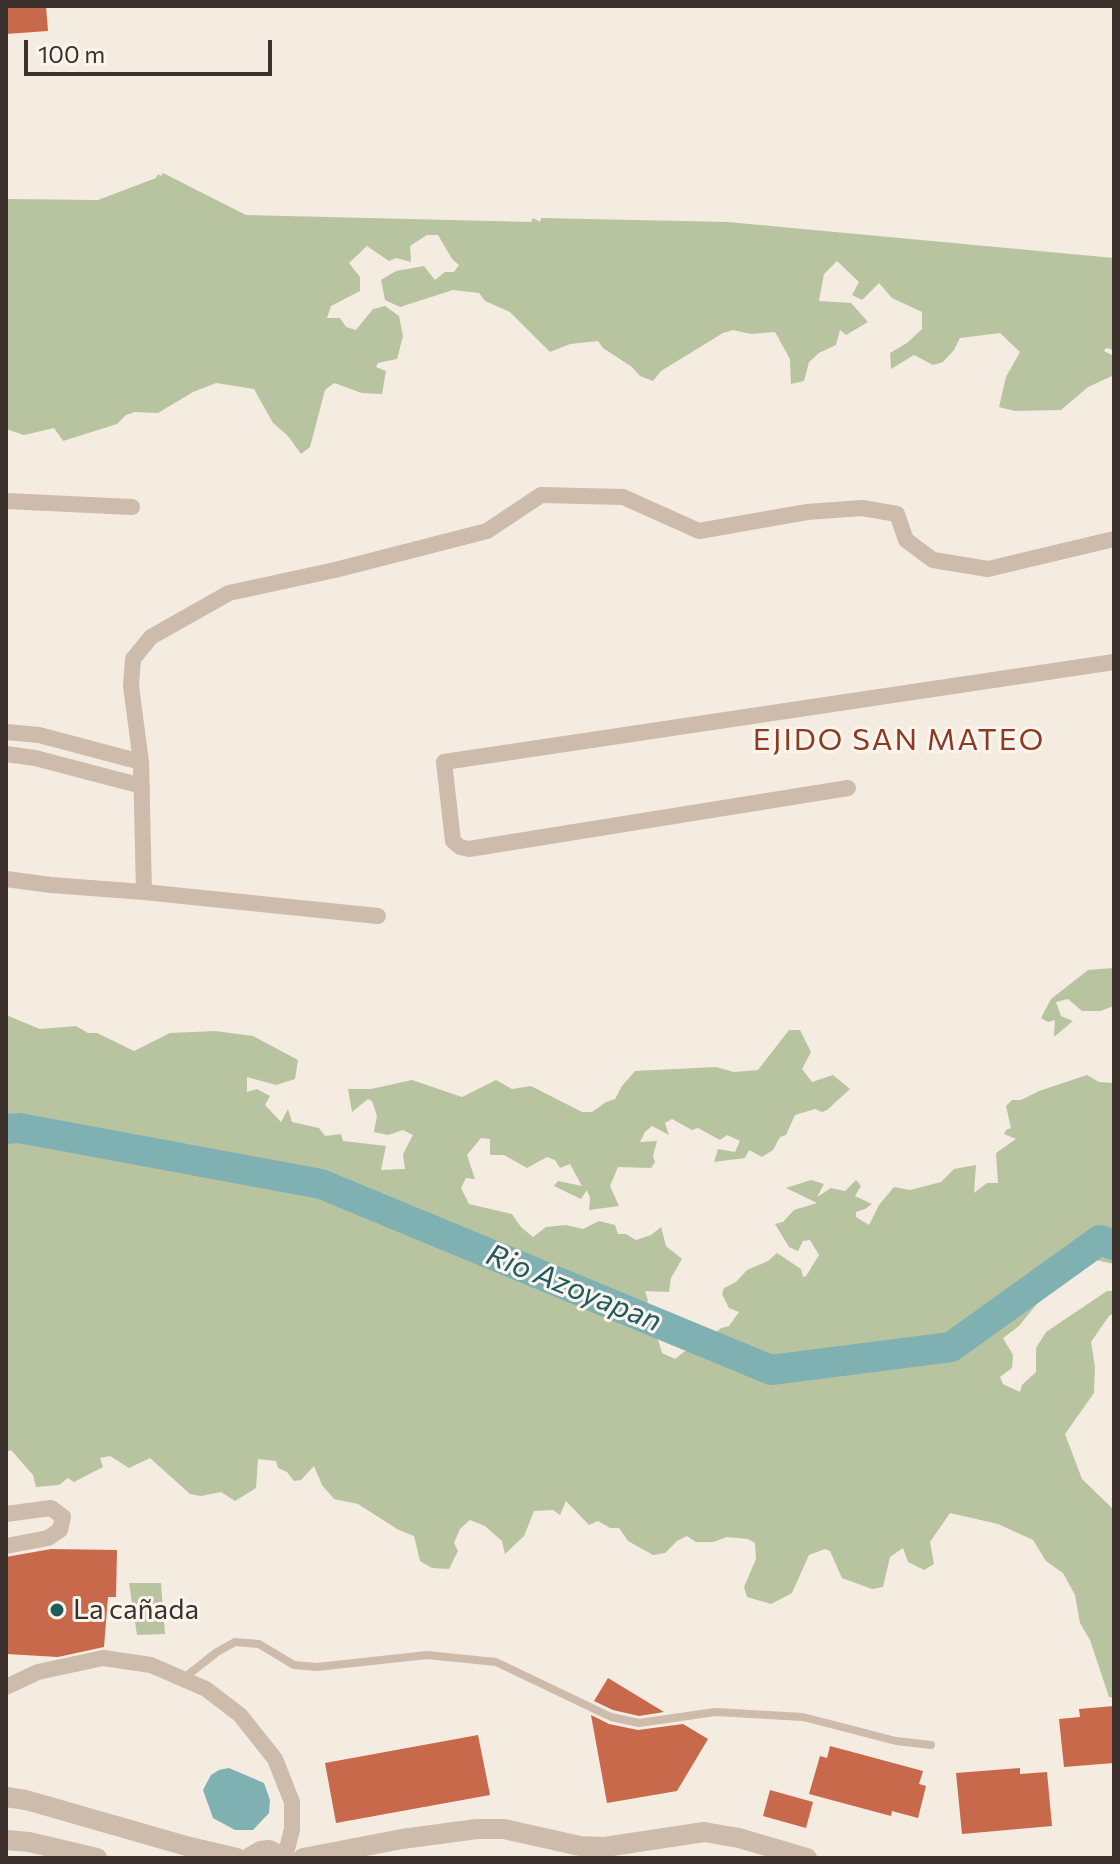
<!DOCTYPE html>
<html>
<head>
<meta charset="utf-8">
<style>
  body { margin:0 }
  #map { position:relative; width:1120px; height:1864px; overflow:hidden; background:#f4ebe1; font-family:Commissioner,sans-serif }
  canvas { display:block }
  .frame { position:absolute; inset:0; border:8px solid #3b302b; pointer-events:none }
  .scale { position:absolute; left:24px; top:40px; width:248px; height:36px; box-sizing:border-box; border:4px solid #3b302b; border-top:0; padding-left:10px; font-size:24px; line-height:28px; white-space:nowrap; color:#3b302b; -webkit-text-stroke:6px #fbf5ee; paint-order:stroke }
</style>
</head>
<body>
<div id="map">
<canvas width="1120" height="1864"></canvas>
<div class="frame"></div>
<div class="scale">100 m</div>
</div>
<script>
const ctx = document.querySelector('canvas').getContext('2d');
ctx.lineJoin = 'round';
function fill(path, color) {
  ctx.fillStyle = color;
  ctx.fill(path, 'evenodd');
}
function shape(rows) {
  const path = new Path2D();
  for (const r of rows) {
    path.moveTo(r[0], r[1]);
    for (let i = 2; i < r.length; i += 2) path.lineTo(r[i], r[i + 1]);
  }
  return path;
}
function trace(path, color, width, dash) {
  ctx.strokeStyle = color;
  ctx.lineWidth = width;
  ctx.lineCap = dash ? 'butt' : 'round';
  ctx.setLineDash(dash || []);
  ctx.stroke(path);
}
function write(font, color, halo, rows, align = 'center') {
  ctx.font = font + ' Commissioner,sans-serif';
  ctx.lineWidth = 6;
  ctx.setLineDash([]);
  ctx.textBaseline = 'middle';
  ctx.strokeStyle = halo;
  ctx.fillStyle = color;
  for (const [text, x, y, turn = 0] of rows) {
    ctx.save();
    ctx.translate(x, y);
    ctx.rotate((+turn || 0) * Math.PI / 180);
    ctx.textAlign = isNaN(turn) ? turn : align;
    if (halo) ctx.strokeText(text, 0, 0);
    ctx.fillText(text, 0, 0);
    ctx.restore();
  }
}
const green = shape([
  [163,173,246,215,531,222,533,218,540,222,541,218,728,222,1114,258,1114,350,1106,348,1104,351,1112,355,1112,376,1088,387,1061,410,1015,411,999,407,1006,377,1020,352,1000,333,960,338,954,350,943,362,933,365,914,355,891,369,890,353,907,343,922,329,922,312,892,298,879,283,862,300,852,295,859,282,837,261,824,274,819,301,851,303,868,322,846,335,840,330,836,345,819,353,809,362,804,381,791,384,790,359,775,332,751,334,733,330,723,333,661,371,653,381,640,376,632,367,603,348,598,341,570,344,550,352,510,312,485,301,479,293,453,290,400,307,385,300,381,280,396,271,424,266,435,280,445,272,454,272,459,265,452,259,438,235,427,235,410,246,411,262,396,258,389,261,367,246,349,263,360,277,360,291,331,306,327,318,340,318,346,327,356,330,373,309,385,306,399,316,403,336,397,359,378,363,376,367,386,371,382,394,362,393,334,383,325,390,310,447,301,454,288,436,273,423,254,389,216,383,193,392,158,413,135,412,126,415,117,424,63,441,54,428,24,435,6,429,6,199,98,200,156,178,158,174,161,176],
  [1114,968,1114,1006,1100,1011,1082,1011,1068,999,1056,1002,1061,1016,1073,1021,1054,1037,1055,1020,1048,1022,1041,1018,1051,999,1088,970],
  [6,1015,40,1029,76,1026,88,1033,97,1033,134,1051,170,1033,215,1031,253,1036,298,1060,295,1079,276,1085,247,1077,247,1092,257,1089,270,1096,265,1105,281,1122,288,1109,292,1122,319,1128,325,1136,341,1134,343,1141,386,1146,381,1170,405,1169,403,1154,413,1135,403,1130,388,1135,374,1132,377,1116,372,1101,368,1099,352,1112,348,1089,371,1089,412,1080,462,1097,496,1080,512,1089,531,1086,582,1112,592,1112,606,1102,615,1099,622,1086,635,1071,716,1067,734,1072,758,1070,789,1030,800,1030,811,1052,802,1069,812,1082,833,1075,850,1089,827,1110,822,1112,815,1109,795,1115,786,1135,780,1137,773,1150,762,1157,749,1150,745,1158,714,1162,718,1149,735,1152,740,1141,727,1135,720,1140,698,1128,692,1130,672,1119,665,1123,669,1135,652,1126,645,1132,640,1142,657,1141,653,1156,655,1162,651,1168,618,1167,610,1186,619,1206,589,1210,590,1198,587,1190,581,1199,554,1186,558,1181,582,1186,570,1164,560,1168,555,1160,547,1157,527,1168,504,1155,490,1155,490,1139,481,1138,467,1155,475,1179,466,1178,461,1188,469,1204,512,1214,521,1227,533,1237,546,1227,566,1225,583,1229,599,1221,615,1225,618,1234,626,1234,636,1240,651,1235,661,1227,666,1246,682,1259,671,1278,669,1292,645,1291,648,1300,643,1317,655,1329,662,1353,675,1359,694,1344,694,1329,703,1326,714,1334,721,1328,729,1326,739,1312,729,1308,722,1294,724,1288,736,1282,747,1270,768,1261,777,1253,801,1269,803,1277,806,1276,819,1255,810,1240,803,1241,798,1251,789,1247,775,1224,783,1222,794,1210,817,1203,786,1188,811,1180,824,1184,817,1197,831,1188,845,1191,856,1180,861,1186,855,1196,872,1204,865,1209,856,1212,856,1217,869,1225,879,1205,894,1187,910,1190,941,1182,954,1169,976,1165,974,1193,987,1183,998,1183,996,1153,1016,1139,1004,1134,1006,1130,1011,1128,1006,1106,1012,1100,1021,1100,1039,1091,1087,1075,1099,1082,1114,1083,1114,1264,1083,1257,1075,1270,1074,1250,1054,1270,1062,1282,1049,1291,1046,1297,1041,1299,1019,1326,1003,1338,1013,1355,1012,1368,1000,1377,1003,1384,1020,1392,1022,1385,1036,1372,1036,1348,1046,1332,1107,1291,1114,1291,1114,1313,1109,1316,1091,1342,1095,1367,1094,1393,1065,1434,1082,1479,1114,1510,1114,1698,1109,1697,1090,1640,1080,1623,1075,1595,1063,1573,1046,1561,1033,1540,998,1524,950,1513,930,1542,934,1564,924,1570,908,1562,903,1548,890,1557,883,1587,872,1589,842,1578,830,1551,825,1549,809,1555,792,1593,771,1604,747,1597,744,1587,756,1559,755,1543,748,1539,727,1537,713,1542,696,1542,687,1536,677,1541,665,1553,653,1555,628,1541,619,1528,610,1528,598,1521,589,1525,566,1501,560,1515,553,1510,534,1511,524,1536,505,1554,502,1541,485,1526,470,1520,460,1529,454,1543,458,1551,449,1569,432,1568,420,1561,414,1536,397,1529,358,1504,334,1499,322,1485,314,1466,301,1480,294,1481,287,1472,278,1468,276,1461,258,1459,256,1488,235,1501,221,1492,201,1496,190,1494,150,1458,129,1468,110,1456,100,1458,103,1467,74,1482,68,1478,59,1485,36,1487,33,1475,11,1450,6,1452],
  [129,1583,161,1583,165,1634,137,1635]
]);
const water = shape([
  [229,1768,264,1783,270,1800,269,1813,253,1830,235,1830,213,1818,203,1790,211,1775,219,1770]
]);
const river = shape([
  [6,1129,19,1128,321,1184,771,1370,951,1347,1100,1240,1114,1245]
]);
const building = shape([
  [6,6,46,6,48,31,6,34],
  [51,1549,117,1550,116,1597,108,1597,104,1647,58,1657,6,1654,6,1557],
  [608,1678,664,1712,639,1716,613,1710,594,1701],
  [1114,1706,1114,1763,1064,1767,1059,1719,1080,1717,1079,1709],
  [591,1715,609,1724,638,1730,683,1724,708,1739,677,1791,607,1803],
  [478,1735,490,1795,336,1823,325,1763],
  [830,1746,923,1771,919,1784,926,1786,918,1818,892,1811,891,1816,809,1794,820,1756,827,1758],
  [1020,1768,1020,1774,1047,1772,1052,1826,962,1834,956,1773],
  [770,1790,813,1802,806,1828,763,1816]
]);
const service = shape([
  [184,1678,217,1652,235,1642,259,1644,294,1665,317,1667,427,1655,496,1662,611,1717,639,1723,715,1712,803,1717,896,1741,931,1745]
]);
const minor = shape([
  [6,501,132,507],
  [6,732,39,735,141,762],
  [6,754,35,758,142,786],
  [848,788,469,849,460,847,453,841,444,762,1114,662],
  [6,879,51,885,144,892,378,916],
  [144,892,141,762,131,686,133,659,151,637,229,593,335,570,487,531,541,495,623,497,699,531,807,512,862,508,897,514,906,540,933,560,988,569,1114,539],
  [6,1514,51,1508,63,1517,60,1530,48,1538,6,1546],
  [6,1687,38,1672,103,1658,151,1665,206,1689,240,1715,275,1759,292,1802,292,1829,285,1857]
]);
const tertiary = shape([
  [6,1797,26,1800,190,1847,237,1858],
  [6,1840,29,1842,97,1858],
  [249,1858,261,1851,269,1850,286,1858],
  [303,1858,402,1839,477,1829,504,1829,580,1846,605,1847,704,1832,739,1838,807,1858]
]);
const markers = [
  [57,1610,8,"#1f5a5e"]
];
const poiNames = [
  ["La cañada",73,1610]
];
const neighbourhoodNames = [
  ["EJIDO SAN MATEO",899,740]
];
const waterNames = [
  ["Rio Azoyapan",574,1288,22]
];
fill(green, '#b8c4a0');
fill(water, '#7fb0b2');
trace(river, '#7fb0b2', 30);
fill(building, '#c8694b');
trace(service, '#cdbbac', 8);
trace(minor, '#cdbbac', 16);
trace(tertiary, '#cdbbac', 20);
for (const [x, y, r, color] of markers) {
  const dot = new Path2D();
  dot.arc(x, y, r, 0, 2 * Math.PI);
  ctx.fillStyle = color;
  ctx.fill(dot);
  trace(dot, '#fbf5ee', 3);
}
write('28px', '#3b302b', '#fbf5ee', poiNames, 'left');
ctx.letterSpacing = '2px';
write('30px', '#8c3b22', '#fbf5ee', neighbourhoodNames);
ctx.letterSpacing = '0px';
write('italic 30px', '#1f5a5e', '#fbf5ee', waterNames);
</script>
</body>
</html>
